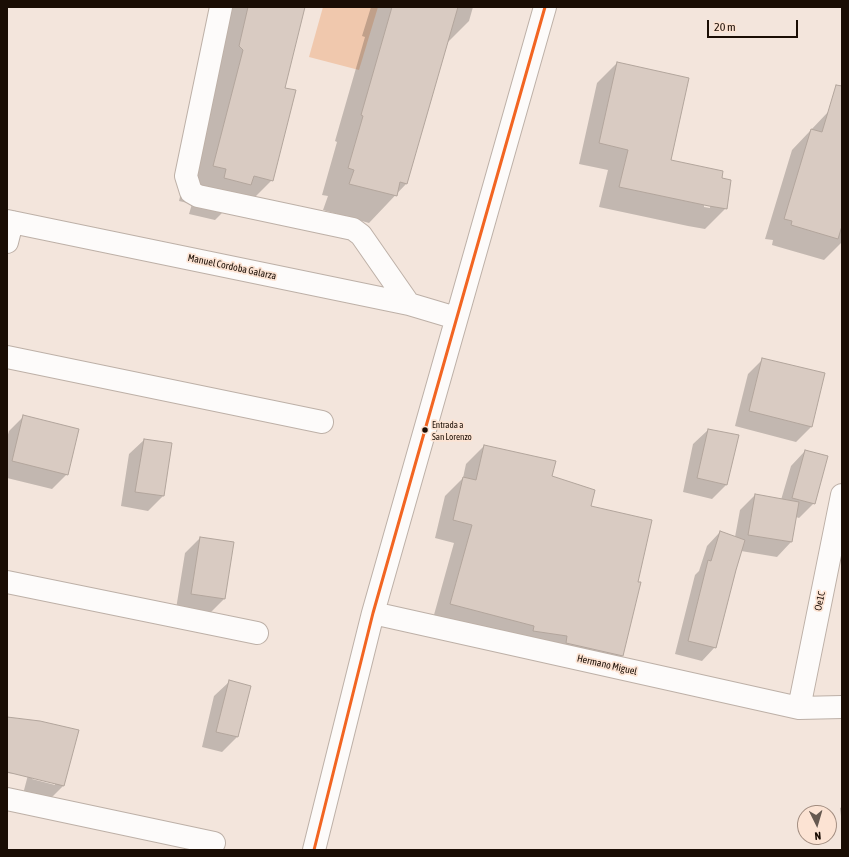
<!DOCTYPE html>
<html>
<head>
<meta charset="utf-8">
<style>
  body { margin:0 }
  #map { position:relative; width:849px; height:857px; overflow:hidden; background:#f3e5dc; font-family:"Asap Condensed",sans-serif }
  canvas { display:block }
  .frame { position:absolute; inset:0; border:8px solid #1a0d04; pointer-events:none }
  .north { position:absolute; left:797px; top:805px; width:40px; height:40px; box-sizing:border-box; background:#fce3d3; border:1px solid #a28d80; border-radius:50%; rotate:175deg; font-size:11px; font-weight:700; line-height:16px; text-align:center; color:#1a0d04 }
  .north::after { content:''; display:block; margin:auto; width:14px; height:18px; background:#665950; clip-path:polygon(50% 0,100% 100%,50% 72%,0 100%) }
  .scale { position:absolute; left:707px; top:20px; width:91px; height:18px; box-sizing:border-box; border:2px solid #1a0d04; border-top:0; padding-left:5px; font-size:12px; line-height:14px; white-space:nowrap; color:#1a0d04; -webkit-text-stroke:3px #fce3d3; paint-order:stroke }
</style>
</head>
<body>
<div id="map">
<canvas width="849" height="857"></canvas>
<div class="frame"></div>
<div class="north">N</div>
<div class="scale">20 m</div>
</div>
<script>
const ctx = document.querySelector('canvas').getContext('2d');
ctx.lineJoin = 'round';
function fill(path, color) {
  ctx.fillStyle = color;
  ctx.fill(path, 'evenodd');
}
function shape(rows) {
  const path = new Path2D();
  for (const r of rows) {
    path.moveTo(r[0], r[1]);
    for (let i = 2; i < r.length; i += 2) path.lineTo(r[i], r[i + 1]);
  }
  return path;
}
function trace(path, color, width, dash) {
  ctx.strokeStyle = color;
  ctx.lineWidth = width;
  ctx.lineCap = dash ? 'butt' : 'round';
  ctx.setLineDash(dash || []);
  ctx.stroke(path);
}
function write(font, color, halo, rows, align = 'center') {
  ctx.font = font + ' "Asap Condensed",sans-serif';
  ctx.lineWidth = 3.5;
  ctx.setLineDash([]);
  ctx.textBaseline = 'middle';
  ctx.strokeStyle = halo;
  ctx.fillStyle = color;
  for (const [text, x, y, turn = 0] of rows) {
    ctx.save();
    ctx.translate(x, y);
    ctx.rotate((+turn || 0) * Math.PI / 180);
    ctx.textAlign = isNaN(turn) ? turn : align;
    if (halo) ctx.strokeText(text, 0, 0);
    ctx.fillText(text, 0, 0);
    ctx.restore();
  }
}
const green = shape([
  [323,7,378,7,359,70,309,57]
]);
const shadow = shape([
  [222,7,304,7,284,88,272,180,236,216,223,212,215,220,189,214,192,204,179,201,208,85],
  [371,7,473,7,469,21,446,44,406,184,369,223,323,210,328,196,322,195,337,142,335,141,365,37,362,36],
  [617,63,670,161,721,179,726,208,705,229,688,226,599,207,608,170,579,164,597,83],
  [704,205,710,206,710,208,704,207],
  [828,112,842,116,842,242,824,260,772,245,773,240,765,239,792,150],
  [763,359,824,374,811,427,796,442,735,426,748,374],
  [24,416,67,474,52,489,7,478,7,438,9,431],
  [708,430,727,484,712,499,683,492,693,444],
  [144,440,163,496,148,511,121,506,129,454],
  [484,446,551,477,590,507,622,656,604,674,432,622,454,543,435,538,445,496,463,478,466,464],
  [805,451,814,503,799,518,796,517,791,542,777,557,741,551,715,647,702,661,675,654,695,575,699,571,707,546,720,532,735,537,740,510,755,495,781,500,791,466],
  [200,538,224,599,209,614,176,609,185,553],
  [229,682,250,687,237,737,222,752,202,747,214,696],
  [7,718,64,785,49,800,23,794,28,775,7,773],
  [32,777,55,782,55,785,32,779],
  [842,807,842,824,840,808]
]);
const building = shape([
  [248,7,305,7,285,88,296,90,273,181,254,176,251,185,224,178,226,169,213,166,243,50,239,46,248,7],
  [392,7,458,7,407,184,400,182,397,196,349,184,354,170,348,168,363,116,361,115,392,7],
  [617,62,689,78,671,160,723,171,722,178,731,180,727,209,709,206,619,187,628,150,599,143,617,62],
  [836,85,842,86,842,226,838,239,791,225,792,221,784,219,811,129,822,132,836,85],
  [762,358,825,373,812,427,749,411,762,358],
  [23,415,79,429,68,475,12,461,23,415],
  [708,429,739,435,727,485,697,478,708,429],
  [144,439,172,443,164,496,135,492,144,439],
  [484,445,556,461,552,476,595,490,591,506,652,520,638,582,641,582,623,656,566,643,567,636,533,631,534,626,450,604,472,525,453,520,463,477,476,480,484,445],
  [805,450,828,456,815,504,792,498,805,450],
  [755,494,799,502,792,542,748,535,755,494],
  [720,531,745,540,736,570,716,648,688,641,708,560,711,561,720,531],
  [200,537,234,542,225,599,191,594,200,537],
  [229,680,251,686,238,737,216,732,229,680],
  [7,717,40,721,79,730,64,786,7,772,7,717]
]);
const minor = shape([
  [221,7,186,176,191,192,198,196,353,229,361,235,409,304],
  [7,221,409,304,456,318],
  [7,242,12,222],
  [7,357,322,422],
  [7,582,257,633],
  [373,613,799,708,842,707],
  [799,708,842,495],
  [7,799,214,843],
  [314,850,373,613,545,7]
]);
const bus1 = shape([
  [314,850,373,613,545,7]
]);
const markers = [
  [425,430,3.5,"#1a0d04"]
];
const busNames = [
  ["Entrada a",432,425],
  ["San Lorenzo",432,437]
];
const streetNames = [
  ["Manuel Cordoba Galarza",232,267,12],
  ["Oe1C",820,601,-78],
  ["Hermano Miguel",607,665,13]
];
fill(green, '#f0c8ad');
fill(shadow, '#0003');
fill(building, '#d9cbc2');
trace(building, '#b2a59c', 1);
trace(minor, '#bdb0a7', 24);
trace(minor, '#fdfbfa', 22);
trace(bus1, '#f26522', 3);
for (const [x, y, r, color] of markers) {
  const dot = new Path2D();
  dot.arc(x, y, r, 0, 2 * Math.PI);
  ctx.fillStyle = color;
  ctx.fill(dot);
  trace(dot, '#fce3d3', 1.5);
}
write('9px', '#1a0d04', '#fce3d3', busNames, 'left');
write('10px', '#1a0d04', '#fce3d3', streetNames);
</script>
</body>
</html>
